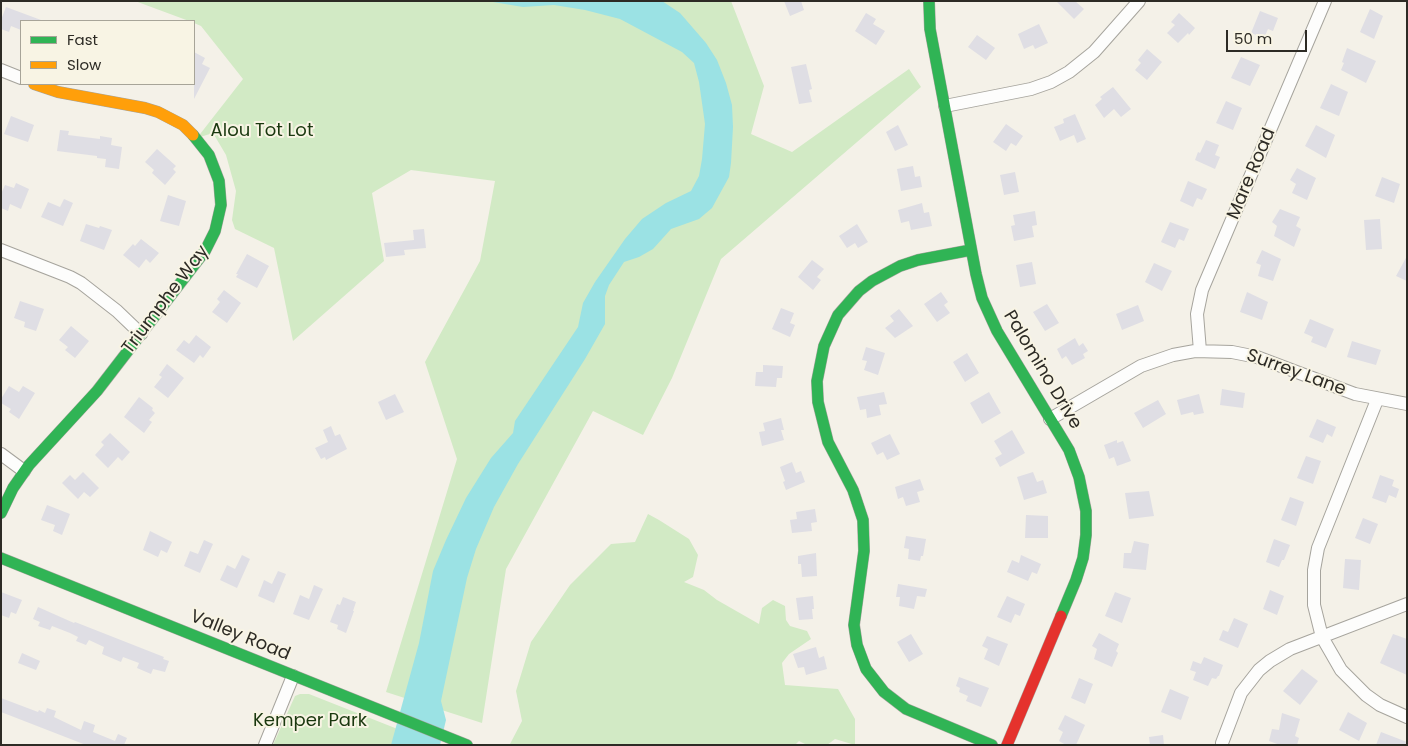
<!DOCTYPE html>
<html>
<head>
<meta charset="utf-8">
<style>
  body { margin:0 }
  #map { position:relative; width:1408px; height:746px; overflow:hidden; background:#f4f1e8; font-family:Poppins,sans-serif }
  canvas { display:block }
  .frame { position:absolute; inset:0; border:2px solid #2d2b25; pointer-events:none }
  .legend { position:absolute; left:20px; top:20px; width:175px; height:65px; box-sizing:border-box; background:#f8f4e4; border:1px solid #a7a498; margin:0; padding:6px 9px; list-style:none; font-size:15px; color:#2d2b25 }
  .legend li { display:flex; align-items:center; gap:10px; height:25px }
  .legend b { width:25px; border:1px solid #a7a498 }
  .scale { position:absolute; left:1226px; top:30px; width:81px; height:22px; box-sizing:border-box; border:2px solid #2d2b25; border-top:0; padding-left:6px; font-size:15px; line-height:18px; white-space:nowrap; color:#2d2b25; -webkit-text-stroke:4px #f8f4e4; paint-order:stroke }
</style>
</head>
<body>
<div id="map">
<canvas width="1408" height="746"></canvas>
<div class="frame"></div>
<ul class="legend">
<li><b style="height:6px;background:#30b455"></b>Fast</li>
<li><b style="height:6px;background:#ff9f0a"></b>Slow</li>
</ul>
<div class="scale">50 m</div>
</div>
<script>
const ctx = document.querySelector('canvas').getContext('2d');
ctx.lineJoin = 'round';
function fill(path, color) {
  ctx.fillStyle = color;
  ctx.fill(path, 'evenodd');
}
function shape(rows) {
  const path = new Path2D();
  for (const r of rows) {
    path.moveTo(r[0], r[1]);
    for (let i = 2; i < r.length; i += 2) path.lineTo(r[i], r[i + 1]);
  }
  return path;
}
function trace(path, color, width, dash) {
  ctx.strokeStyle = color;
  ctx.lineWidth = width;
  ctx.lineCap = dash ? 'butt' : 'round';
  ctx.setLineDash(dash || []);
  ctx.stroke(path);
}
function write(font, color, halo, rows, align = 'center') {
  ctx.font = font + ' Poppins,sans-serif';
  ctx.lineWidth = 4;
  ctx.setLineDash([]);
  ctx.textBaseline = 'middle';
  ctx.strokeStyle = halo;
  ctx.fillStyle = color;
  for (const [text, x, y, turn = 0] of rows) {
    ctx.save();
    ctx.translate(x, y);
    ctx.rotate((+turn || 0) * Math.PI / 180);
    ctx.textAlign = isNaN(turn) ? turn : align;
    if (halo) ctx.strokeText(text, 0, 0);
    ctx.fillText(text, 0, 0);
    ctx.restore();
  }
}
const green = shape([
  [135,1,731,1,764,86,751,134,792,152,909,69,921,87,721,259,672,378,643,435,593,411,506,569,482,723,386,692,457,459,425,362,480,261,495,181,411,170,372,193,384,261,293,341,274,248,235,229,232,220,236,191,226,155,213,133,197,138,243,79,201,26,194,23,194,21,189,21],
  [648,514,659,520,689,539,698,555,693,577,684,582,704,590,717,600,759,624,762,608,773,600,785,606,786,620,790,626,807,631,811,639,789,654,782,663,785,685,838,689,855,719,855,745,835,739,827,745,807,745,799,741,795,745,510,744,522,721,516,691,531,642,570,585,611,544,635,542],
  [300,694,309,694,438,745,273,745,295,696]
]);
const water = shape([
  [487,1,662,1,680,13,706,43,717,60,726,83,732,105,733,127,731,163,729,177,712,208,699,219,671,229,653,249,639,257,624,262,609,285,605,296,605,324,585,359,518,464,494,507,476,549,467,578,441,701,446,720,440,745,391,745,419,643,433,571,446,540,466,498,491,458,513,433,515,421,578,327,583,303,595,282,625,239,642,219,666,203,691,191,699,176,702,159,705,124,699,82,694,63,682,52,620,19,585,10,554,5,523,7]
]);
const building = shape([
  [784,1,801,1,804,10,790,16],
  [1056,1,1075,1,1084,9,1074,19],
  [6,7,41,20,41,21,21,21,21,30,11,26,9,32,1,29,1,20],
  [1370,9,1383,16,1374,39,1360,32],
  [1260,11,1278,18,1273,31,1268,29,1264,38,1251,33],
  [866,13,876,19,873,24,885,31,876,45,855,31],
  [1179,13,1195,28,1189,35,1188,33,1178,43,1167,33,1175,25,1171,22],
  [1039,24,1048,43,1035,49,1033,45,1024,49,1018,34],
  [977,35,995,48,986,60,968,47],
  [1347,48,1376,61,1366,83,1341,70,1344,63,1342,62],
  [1147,49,1162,62,1147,80,1135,70,1141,63,1138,60],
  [194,52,205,58,202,64,210,68,194,99],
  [1241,57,1260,65,1250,86,1231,78],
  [806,64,812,89,809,90,812,102,799,104,791,67],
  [1331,84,1348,92,1339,116,1320,108],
  [1113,87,1131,109,1121,117,1114,109,1104,118,1095,105,1102,99,1100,97],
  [1226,101,1242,108,1233,130,1216,123],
  [1075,114,1086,139,1077,143,1074,135,1060,141,1054,127,1064,123,1063,119],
  [11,116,34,125,28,142,4,134],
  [1006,124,1023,136,1016,146,1011,143,1006,151,993,142],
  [898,125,908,145,895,151,886,132],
  [1316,125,1335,135,1326,158,1305,146],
  [60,130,69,131,68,135,100,139,100,136,112,138,111,145,122,147,119,169,105,167,106,159,97,158,97,156,57,151],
  [1206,140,1219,145,1215,155,1220,157,1215,169,1195,160,1198,152,1200,153],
  [157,149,176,166,173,169,176,172,165,185,152,173,154,170,145,162],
  [913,166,915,177,920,176,922,187,901,191,897,169],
  [1297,168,1316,178,1307,200,1292,193,1296,184,1290,180],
  [1015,172,1019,192,1004,195,1000,175],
  [1382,177,1400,184,1394,203,1375,196],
  [1188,181,1207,189,1202,200,1197,198,1193,207,1180,201],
  [16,183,29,189,21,209,10,204,8,211,1,208,1,194,5,185,14,188],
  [168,195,186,201,179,226,160,221],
  [64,199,73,203,63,226,41,217,48,202,60,207],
  [922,203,924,213,929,212,932,226,911,230,909,221,901,223,898,210],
  [1280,209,1300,217,1296,226,1301,229,1294,247,1274,236,1277,226,1272,222],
  [1035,211,1037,225,1032,226,1034,237,1014,241,1011,226,1015,225,1013,215],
  [1380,219,1382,249,1366,250,1364,220],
  [1170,222,1189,229,1184,241,1179,239,1175,248,1161,242],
  [86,224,99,228,100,226,112,230,104,250,80,241],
  [857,224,868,242,858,248,855,243,847,248,839,236],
  [424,229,426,248,404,250,405,255,386,257,384,243,414,240,413,230],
  [141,239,159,253,150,263,146,259,139,268,123,255,133,244,135,246],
  [1262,250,1281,259,1273,281,1258,276,1261,265,1256,263],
  [247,254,269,266,257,288,236,277,238,274,236,274],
  [1407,256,1407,281,1396,276],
  [812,260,824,269,817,277,821,280,813,290,798,277],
  [1032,262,1036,284,1020,287,1016,265],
  [1154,263,1172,271,1162,291,1145,282],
  [224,290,241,303,227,323,212,312,220,302,217,299],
  [941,292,948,302,944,305,950,313,937,322,924,304],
  [1247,292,1268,302,1262,320,1240,312],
  [20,301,44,309,36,331,24,327,25,322,14,318],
  [1047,304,1059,323,1045,331,1033,312],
  [1138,305,1144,321,1122,330,1116,314],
  [781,308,794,313,790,323,795,325,790,337,772,329],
  [899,309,913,326,895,338,885,328,894,321,890,316],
  [1310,319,1334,329,1326,348,1311,342,1313,337,1304,333],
  [71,326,89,341,75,358,65,350,68,347,59,340],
  [196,335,211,347,203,358,200,355,194,363,176,350,184,340,189,344],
  [1075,338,1079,346,1083,343,1088,351,1083,354,1085,358,1072,365,1066,356,1062,359,1057,349],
  [1352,341,1381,350,1376,365,1347,357],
  [866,347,885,353,878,375,864,370,867,361,862,360],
  [967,353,979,373,965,382,953,362],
  [167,364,184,378,168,398,154,387,162,377,159,375],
  [763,365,783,366,782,378,777,378,776,387,755,386,756,372,763,372],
  [9,386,19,392,23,386,35,393,19,419,9,412,11,409,1,403,1,399],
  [1222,389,1245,393,1243,408,1220,405],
  [884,392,887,404,879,405,881,415,867,418,866,409,860,410,857,397],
  [989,392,1001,413,982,424,970,403],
  [395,394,404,412,386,420,378,402],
  [1199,394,1204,413,1194,415,1193,412,1181,415,1177,400],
  [139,397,153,408,152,410,155,413,149,420,152,422,144,433,124,417],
  [1158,400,1166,414,1143,428,1134,413],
  [781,418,784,430,781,430,784,440,762,446,759,432,765,431,763,423],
  [1317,419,1336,427,1332,437,1327,434,1323,443,1309,437],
  [331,426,335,436,340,434,347,449,326,460,325,457,321,459,315,448,328,442,323,430],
  [1012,430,1025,453,1000,467,995,458,1002,454,994,441],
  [110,433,130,452,122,461,118,457,108,468,95,455,104,445,101,442],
  [890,434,900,454,887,460,883,452,877,455,871,443],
  [1117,440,1117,443,1123,441,1131,461,1117,466,1114,457,1109,459,1104,445],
  [1306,456,1321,461,1313,484,1297,478],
  [792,462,796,473,801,471,805,482,786,490,783,482,785,481,780,467],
  [83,472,99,488,90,497,84,492,78,499,62,483,70,475,75,480],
  [1033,472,1037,482,1043,480,1047,493,1024,500,1017,477],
  [1380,475,1394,480,1392,486,1399,489,1396,498,1389,495,1386,503,1372,498],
  [920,479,924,490,917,492,920,502,906,506,903,497,898,499,895,487],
  [1149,491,1154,516,1129,519,1125,493],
  [1290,497,1304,502,1296,526,1281,520],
  [47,505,70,514,62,535,53,531,55,525,41,520],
  [815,509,817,522,811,523,812,531,792,533,790,520,797,519,796,512],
  [1026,515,1048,516,1048,538,1025,538],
  [1363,518,1378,524,1370,544,1355,538],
  [150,531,172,542,167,553,161,550,158,557,143,550],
  [906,536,926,539,923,556,921,556,920,561,908,559,909,549,904,548],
  [1274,539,1290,545,1284,560,1282,560,1279,567,1266,562],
  [204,540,213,544,200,573,184,566,190,551,198,554],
  [1134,541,1149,544,1146,570,1123,568,1124,553,1131,553],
  [816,553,817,576,802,577,801,564,798,564,798,556],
  [242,555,250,559,237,588,220,580,227,565,235,569],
  [1021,555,1041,564,1037,574,1032,572,1028,581,1007,572,1012,560,1019,563],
  [1345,559,1361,560,1359,590,1343,588],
  [278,571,286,574,274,603,258,596,264,580,272,584],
  [898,584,927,589,925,597,917,596,914,609,899,606,900,597,896,597],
  [314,585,323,589,309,620,293,614,300,595,309,599],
  [1270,590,1284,596,1277,615,1263,609],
  [1,592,22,600,16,614,11,612,9,618,1,615],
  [1115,592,1131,598,1122,623,1105,616],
  [813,596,814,609,812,609,813,619,799,620,796,598],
  [1007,596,1025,604,1020,616,1015,614,1011,623,997,617],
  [343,597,356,602,353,611,354,611,346,633,337,629,338,625,330,622,337,604,340,605],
  [38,607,74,623,75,622,164,657,163,659,169,661,165,672,153,669,151,674,137,668,139,663,123,657,121,662,102,654,104,647,89,640,86,645,76,641,78,637,70,633,52,626,50,630,38,626,40,622,33,619],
  [1234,618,1248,624,1238,648,1219,640,1223,630,1228,632],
  [1099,633,1119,644,1116,651,1118,653,1112,667,1094,659,1097,649,1092,646],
  [911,634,923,654,909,662,897,642],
  [1393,634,1407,639,1407,675,1380,663],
  [987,636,1008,644,999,666,984,659,988,649,982,646],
  [816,647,819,658,824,656,827,669,806,675,804,667,798,668,793,654],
  [22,653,40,661,36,670,18,663],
  [1204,657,1223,665,1219,676,1218,676,1216,679,1212,678,1208,686,1193,680,1196,672,1190,670,1193,661,1201,664],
  [1302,669,1318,681,1300,705,1283,691],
  [959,677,989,688,981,707,966,701,968,696,959,692,960,688,956,686],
  [1079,678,1093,684,1085,704,1071,698],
  [1170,689,1189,697,1181,720,1161,712],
  [1,698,38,712,39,710,45,713,47,708,56,711,54,717,81,730,84,721,95,725,93,732,115,741,118,734,127,738,124,745,86,745,1,712],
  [1348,712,1367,723,1359,741,1339,730],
  [1282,713,1300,719,1295,736,1299,738,1297,745,1280,745,1269,741,1272,729,1279,730],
  [1065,715,1085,725,1076,745,1066,745,1059,741,1063,732,1058,729],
  [1381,732,1407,742,1407,745,1376,745],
  [1163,735,1164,745,1150,745,1149,737]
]);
const street = shape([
  [1,70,21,78],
  [945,106,1031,89,1051,82,1069,72,1094,52,1139,1],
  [1,250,70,277,81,283,117,311,141,334],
  [1200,351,1197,314,1202,290,1325,1],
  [1377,400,1318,548,1314,570,1314,605,1322,637,1341,670,1366,695,1380,705,1407,717],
  [1050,419,1141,366,1173,355,1195,351,1232,352,1257,357,1355,394,1407,404],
  [1,454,24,471],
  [1222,743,1241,693,1259,670,1270,661,1290,649,1407,604],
  [265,745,293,676]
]);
const fast = shape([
  [929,1,930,29,976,274,982,298,997,331,1069,450,1079,477,1086,511,1086,535,1083,558,1076,580,1061,616],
  [971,250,918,260,900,266,872,281,859,291,838,315,824,346,817,381,818,402,828,442,853,490,863,520,864,551,854,625,857,645,866,669,884,692,906,709,992,745],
  [1,513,13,488,29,465,97,391,205,251,215,231,221,205,219,181,209,155,193,135],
  [1,558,467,745]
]);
const slow = shape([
  [34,84,58,92,145,108,158,112,183,125,193,135]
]);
const jam = shape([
  [1007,745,1061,616]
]);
const parkNames = [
  ["Alou Tot Lot",262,131],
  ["Kemper Park",310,721]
];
const streetNames = [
  ["Mare Road",1252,174,-67],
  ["Triumphe Way",166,300,-53],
  ["Palomino Drive",1042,370,59],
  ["Surrey Lane",1296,373,20],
  ["Valley Road",240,636,22]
];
fill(green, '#d2eac5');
fill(water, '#9be2e4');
fill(building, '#dfdee4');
trace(street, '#a6a49d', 14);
trace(fast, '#a6a49d', 12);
trace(slow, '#a6a49d', 12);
trace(jam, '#a6a49d', 12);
trace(street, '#fdfdfc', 12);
trace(fast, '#30b455', 11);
trace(slow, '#ff9f0a', 11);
trace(jam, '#e5322d', 11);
write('18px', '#1a380f', '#f8f4e4', parkNames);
write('18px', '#2d2b25', '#f8f4e4', streetNames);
</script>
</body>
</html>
